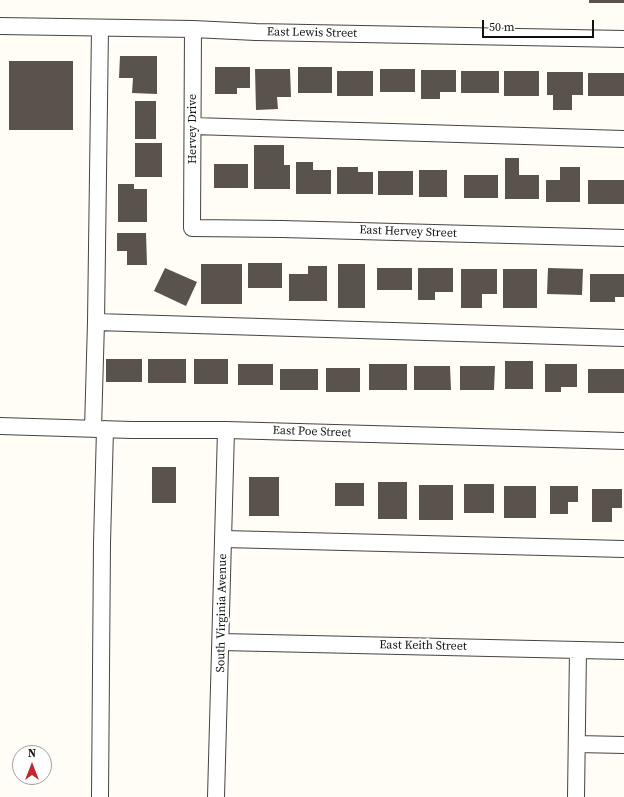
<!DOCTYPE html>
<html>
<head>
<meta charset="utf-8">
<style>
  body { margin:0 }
  #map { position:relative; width:624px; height:797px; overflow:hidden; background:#fffdf5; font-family:"Source Serif 4",serif }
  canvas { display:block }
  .north { position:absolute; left:12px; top:745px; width:40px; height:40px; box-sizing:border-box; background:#fff; border:1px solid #a0a0a0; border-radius:50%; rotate:0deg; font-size:11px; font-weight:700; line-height:16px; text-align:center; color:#111 }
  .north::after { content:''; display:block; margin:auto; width:14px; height:18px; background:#c4262e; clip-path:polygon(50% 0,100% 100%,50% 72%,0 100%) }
  .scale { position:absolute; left:482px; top:20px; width:112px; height:18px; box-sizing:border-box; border:2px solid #111; border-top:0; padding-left:5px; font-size:12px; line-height:14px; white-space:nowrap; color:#111; -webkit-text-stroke:3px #fff; paint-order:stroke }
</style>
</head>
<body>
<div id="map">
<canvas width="624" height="797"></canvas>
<div class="north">N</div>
<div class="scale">50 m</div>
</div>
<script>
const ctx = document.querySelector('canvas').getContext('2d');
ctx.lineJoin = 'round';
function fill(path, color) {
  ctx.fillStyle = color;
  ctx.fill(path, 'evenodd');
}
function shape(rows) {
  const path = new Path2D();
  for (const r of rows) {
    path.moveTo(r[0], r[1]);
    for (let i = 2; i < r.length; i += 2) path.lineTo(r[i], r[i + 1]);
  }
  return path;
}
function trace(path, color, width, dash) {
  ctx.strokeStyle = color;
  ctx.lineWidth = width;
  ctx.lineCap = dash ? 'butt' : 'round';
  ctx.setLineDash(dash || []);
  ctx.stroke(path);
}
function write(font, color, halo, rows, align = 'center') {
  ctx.font = font + ' "Source Serif 4",serif';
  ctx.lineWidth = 4;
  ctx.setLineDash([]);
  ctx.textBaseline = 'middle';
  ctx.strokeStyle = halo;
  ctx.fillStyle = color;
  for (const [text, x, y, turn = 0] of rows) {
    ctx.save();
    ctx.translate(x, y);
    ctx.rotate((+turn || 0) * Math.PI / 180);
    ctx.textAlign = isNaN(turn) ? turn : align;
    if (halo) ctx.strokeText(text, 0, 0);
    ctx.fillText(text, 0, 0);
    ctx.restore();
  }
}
const building = shape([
  [589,0,624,0,624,3,589,3],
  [120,56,157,56,157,94,132,93,133,78,119,78],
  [9,61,73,61,73,130,9,130],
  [215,67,250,67,250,88,237,88,237,94,215,94],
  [298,67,332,67,332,93,298,93],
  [255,69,290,69,291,97,277,97,278,109,256,110],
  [380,69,415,69,415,92,380,92],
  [421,70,456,70,456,92,440,92,440,99,421,99],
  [337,71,373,71,373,96,337,96],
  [461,71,499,71,499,93,461,93],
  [504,71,539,71,539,96,504,96],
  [547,72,583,72,583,95,572,95,572,110,553,110,553,95,547,95],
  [588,73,624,73,624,96,588,96],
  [135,101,156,101,156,139,135,139],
  [135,143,162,143,162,177,135,177],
  [254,145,284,145,284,165,290,165,290,189,254,189],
  [505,158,519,158,519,175,539,175,539,199,505,199],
  [296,162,313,162,313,170,331,170,331,194,296,194],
  [214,164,248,164,248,188,214,188],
  [337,167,358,167,358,172,373,172,373,194,337,194],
  [560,167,580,167,580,202,546,202,546,180,560,180],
  [419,170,447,170,447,197,419,197],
  [378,171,413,171,413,195,378,195],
  [464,175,498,175,498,198,464,198],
  [588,180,624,180,624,204,588,204],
  [118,184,134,184,134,189,147,189,147,222,118,222],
  [117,233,146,233,147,265,127,265,127,251,117,251],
  [248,263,282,263,282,288,248,288],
  [201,264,242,264,242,304,201,304],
  [338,264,365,264,365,308,338,308],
  [308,266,327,266,327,301,289,301,289,274,308,274],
  [165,268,197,282,186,306,154,291],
  [377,268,412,268,412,290,377,290],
  [418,268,453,268,453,292,435,292,435,300,418,300],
  [548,268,583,269,582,295,547,294],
  [461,269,497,269,497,294,482,294,482,308,461,308],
  [503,269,537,269,537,308,503,308],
  [590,274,624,274,624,297,615,297,615,302,590,302],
  [106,359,142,359,142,382,106,382],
  [148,359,186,359,186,383,148,383],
  [194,359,228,359,228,384,194,384],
  [505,361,533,361,533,389,505,389],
  [238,364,273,364,273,385,238,385],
  [369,364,407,364,407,390,369,390],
  [545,364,577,364,577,387,561,387,561,392,545,392],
  [414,366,450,366,451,390,414,390],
  [460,366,495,366,494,390,460,390],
  [326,368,360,368,360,392,326,392],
  [280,369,318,369,318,390,280,390],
  [588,369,624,369,624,393,588,393],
  [152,467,176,467,176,503,152,503],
  [249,477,279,477,279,516,249,516],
  [378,482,407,482,407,519,378,519],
  [335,483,364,483,364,506,335,506],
  [464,484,494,484,494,513,464,513],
  [419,485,453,485,453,520,419,520],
  [504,486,536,486,536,518,504,518],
  [550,486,578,486,578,502,568,502,568,514,550,514],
  [592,489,622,489,622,508,612,508,612,522,592,522]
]);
const minor = shape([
  [0,26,193,29,256,32,624,39],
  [193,29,192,228,282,229,624,238],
  [193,126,624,139],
  [96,322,624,338],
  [0,426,132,430,226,430,624,441],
  [93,429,96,322,100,28],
  [224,539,624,549],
  [221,642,624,651],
  [577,744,624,745],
  [100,797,102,543,105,429],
  [216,797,226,430],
  [576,797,578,650]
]);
const streetNames = [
  ["East Lewis Street",312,33,1],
  ["Hervey Drive",193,129,-90],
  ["East Hervey Street",408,232,2],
  ["East Poe Street",312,432,2],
  ["South Virginia Avenue",222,613,-89],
  ["East Keith Street",423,646,1]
];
fill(building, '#5a524d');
trace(minor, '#444', 18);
trace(minor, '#fff', 16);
write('12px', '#111', '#fff', streetNames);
</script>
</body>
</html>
